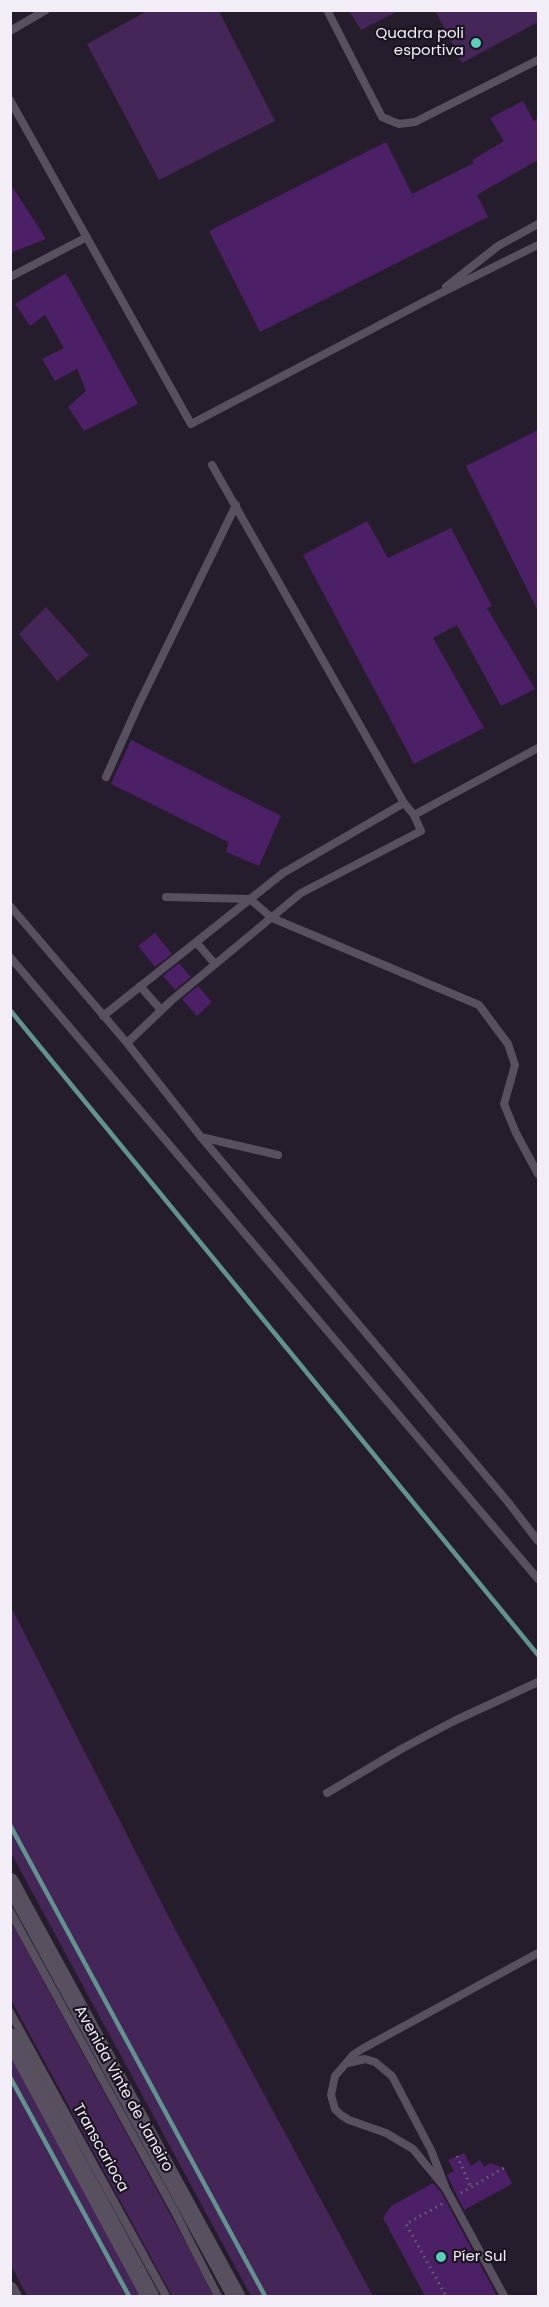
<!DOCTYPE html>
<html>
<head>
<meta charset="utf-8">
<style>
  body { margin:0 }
  #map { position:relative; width:549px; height:2307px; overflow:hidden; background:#251d2b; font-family:Poppins,sans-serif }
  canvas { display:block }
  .frame { position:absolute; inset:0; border:12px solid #f2edf7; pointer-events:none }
</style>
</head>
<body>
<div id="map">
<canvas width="549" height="2307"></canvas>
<div class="frame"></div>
</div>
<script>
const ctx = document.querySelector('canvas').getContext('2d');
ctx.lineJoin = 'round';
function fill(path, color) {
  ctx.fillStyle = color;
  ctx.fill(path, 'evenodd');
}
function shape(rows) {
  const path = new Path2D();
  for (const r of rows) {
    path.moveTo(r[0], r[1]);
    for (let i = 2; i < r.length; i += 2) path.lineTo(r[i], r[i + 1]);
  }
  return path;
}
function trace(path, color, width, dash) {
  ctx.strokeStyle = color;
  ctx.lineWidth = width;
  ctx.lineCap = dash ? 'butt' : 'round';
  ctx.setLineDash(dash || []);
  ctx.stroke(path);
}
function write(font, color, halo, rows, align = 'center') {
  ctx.font = font + ' Poppins,sans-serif';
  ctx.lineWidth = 4.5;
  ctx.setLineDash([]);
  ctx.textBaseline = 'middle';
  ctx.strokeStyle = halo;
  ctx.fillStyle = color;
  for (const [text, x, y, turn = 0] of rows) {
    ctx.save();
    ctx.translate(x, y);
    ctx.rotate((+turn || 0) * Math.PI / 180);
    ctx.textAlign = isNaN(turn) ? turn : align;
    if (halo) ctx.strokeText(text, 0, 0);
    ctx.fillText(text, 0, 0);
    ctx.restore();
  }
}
const green = shape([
  [439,10,537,11,538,22,462,63,436,12],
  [147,11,219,11,275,121,159,180,87,44],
  [349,11,398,11,361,30],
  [46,607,89,655,57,681,19,634],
  [11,1607,177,1933,373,2296,251,2296,11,1853],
  [10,1920,193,2256,213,2296,172,2296,11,2000],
  [10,2050,144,2296,27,2296,11,2265]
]);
const stream = shape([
  [10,1010,538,1655],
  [10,1825,265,2296],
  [10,2077,129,2296]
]);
const building = shape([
  [523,101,534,121,538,118,538,160,477,195,488,217,260,332,209,231,386,142,412,194,474,163,472,160,504,141,490,118],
  [10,183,46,239,10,253],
  [66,273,138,404,84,431,68,407,86,391,77,369,55,381,42,359,64,348,45,315,30,326,15,304],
  [538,430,538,611,466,466],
  [367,521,388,558,451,528,492,606,487,608,535,689,501,706,457,625,433,638,484,728,414,764,303,555],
  [131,740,281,816,259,866,226,852,228,842,111,784],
  [155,933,172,954,155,967,138,946],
  [179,963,191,977,175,990,163,976],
  [198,986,212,1002,197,1016,182,999],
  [464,2153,471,2166,480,2160,484,2167,490,2163,504,2168,512,2184,464,2210,447,2175,454,2171,448,2160],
  [433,2183,441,2192,497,2296,425,2296,383,2218,391,2206]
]);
const path = shape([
  [457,2156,471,2187],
  [461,2193,504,2168],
  [442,2204,406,2224,446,2296]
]);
const service = shape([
  [327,10,382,117,399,124,415,122,538,60],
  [10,31,46,10],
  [10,100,191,424,433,297,538,245],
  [10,277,87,237],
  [446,287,498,246,538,224],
  [106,777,137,708,236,505],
  [414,815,538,748],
  [166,897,250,899,272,918,479,1005,508,1044,515,1065,504,1104,516,1133,538,1174],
  [10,906,127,1043,201,1137,508,1502,538,1541],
  [196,942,215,964],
  [10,957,538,1579],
  [140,986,161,1010],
  [103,1016,283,873,404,803],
  [127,1043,172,1000,301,893,421,831,414,815,404,803,212,465],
  [201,1137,278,1155],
  [327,1793,403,1748,454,1721,538,1682],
  [10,1911,175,2212,218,2296],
  [10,2012,166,2296],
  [348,2063,365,2059,375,2062,392,2076,431,2150,446,2189,504,2296],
  [446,2189,413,2149,386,2133,349,2120,341,2115,335,2109,331,2095,335,2076,353,2055,362,2049,538,1953]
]);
const minor = shape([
  [10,2289,14,2296]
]);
const tertiary = shape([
  [10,1882,236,2296],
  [10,2037,150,2296]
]);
const markers = [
  [476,43,6,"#5bcebc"],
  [441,2257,6,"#5bcebc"]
];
const poiNames = [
  ["Quadra poli",464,34],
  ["esportiva",464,51],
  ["Píer Sul",453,2257,"left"]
];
const streetNames = [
  ["Avenida Vinte de Janeiro",123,2089,61],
  ["Transcarioca",100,2148,61]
];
fill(green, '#442659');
trace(stream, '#61938f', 4.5);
fill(building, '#4c2067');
trace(path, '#69626f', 3, [1.5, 4.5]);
trace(service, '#584f5f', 8);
trace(minor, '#584f5f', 15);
trace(tertiary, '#584f5f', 18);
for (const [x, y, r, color] of markers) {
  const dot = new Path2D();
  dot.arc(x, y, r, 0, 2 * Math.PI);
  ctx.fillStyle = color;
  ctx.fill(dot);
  trace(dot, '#1b1421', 2);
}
write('15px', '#f2edf7', '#1b1421', poiNames, 'right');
write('15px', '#f2edf7', '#1b1421', streetNames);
</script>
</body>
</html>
